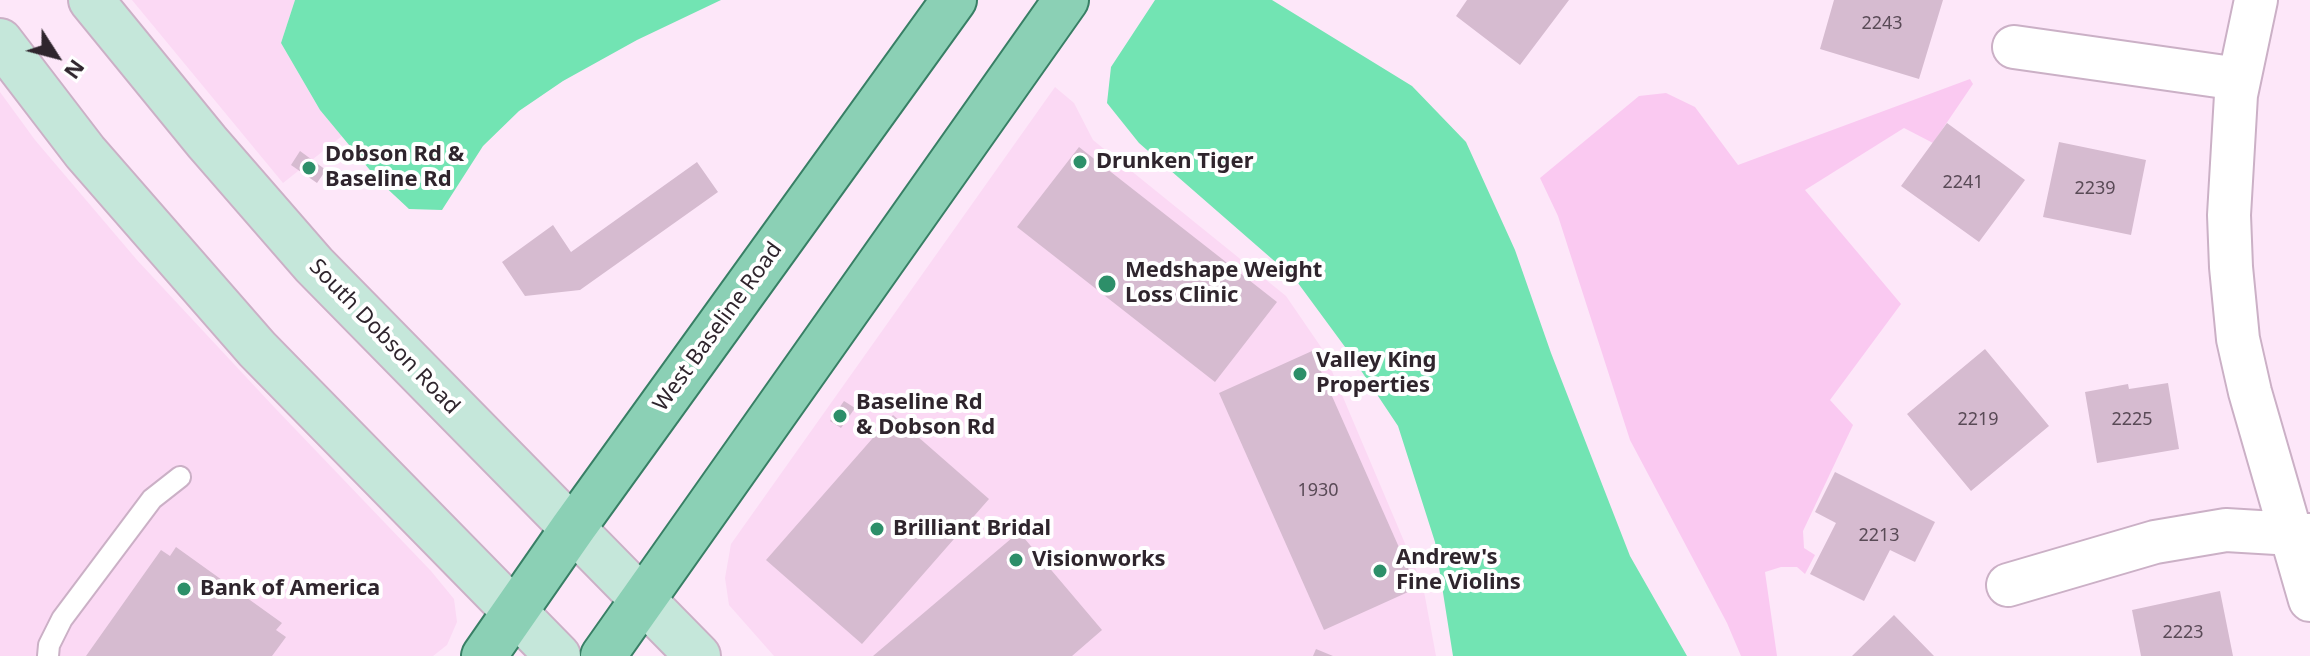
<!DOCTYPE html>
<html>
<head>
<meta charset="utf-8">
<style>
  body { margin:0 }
  #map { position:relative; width:2310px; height:656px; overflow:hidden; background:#fde7f9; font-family:"Noto Sans",sans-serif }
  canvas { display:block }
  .north { position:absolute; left:16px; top:16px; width:80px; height:80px; -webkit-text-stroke:6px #fff; paint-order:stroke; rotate:126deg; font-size:22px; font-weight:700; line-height:32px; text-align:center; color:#2f252d }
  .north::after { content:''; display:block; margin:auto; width:28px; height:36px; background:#2f252d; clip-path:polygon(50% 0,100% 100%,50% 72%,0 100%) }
</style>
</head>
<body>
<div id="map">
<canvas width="2310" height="656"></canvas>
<div class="north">N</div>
</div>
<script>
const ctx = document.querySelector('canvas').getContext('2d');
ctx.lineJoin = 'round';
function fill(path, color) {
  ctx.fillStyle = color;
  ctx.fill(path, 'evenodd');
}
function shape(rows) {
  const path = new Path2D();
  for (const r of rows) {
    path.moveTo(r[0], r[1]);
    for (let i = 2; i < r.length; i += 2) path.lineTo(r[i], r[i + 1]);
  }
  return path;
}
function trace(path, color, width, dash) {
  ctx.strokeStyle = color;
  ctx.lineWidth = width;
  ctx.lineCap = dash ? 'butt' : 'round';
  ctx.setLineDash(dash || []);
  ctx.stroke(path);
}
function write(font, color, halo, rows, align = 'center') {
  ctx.font = font + ' "Noto Sans",sans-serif';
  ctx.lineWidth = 8;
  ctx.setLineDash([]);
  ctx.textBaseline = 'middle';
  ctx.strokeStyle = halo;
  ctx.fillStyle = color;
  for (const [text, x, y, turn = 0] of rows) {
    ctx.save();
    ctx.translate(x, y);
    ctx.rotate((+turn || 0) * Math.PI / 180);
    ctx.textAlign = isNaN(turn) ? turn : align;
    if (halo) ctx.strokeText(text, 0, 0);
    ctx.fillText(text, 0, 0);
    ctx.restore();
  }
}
const built = shape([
  [132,0,295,0,281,43,320,110,342,136,283,183],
  [1055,87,1074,103,1093,140,1286,296,1323,350,1423,586,1436,656,774,656,729,605,725,578,731,544],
  [0,92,35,140,137,260,274,407,431,571,454,599,457,622,447,645,433,656,0,656]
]);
const green = shape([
  [1970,79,1973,84,1933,143,1904,128,1805,190,1901,304,1830,400,1853,425,1803,531,1804,548,1815,555,1805,574,1797,567,1781,567,1765,572,1777,656,1741,656,1727,623,1630,440,1558,216,1540,178,1639,96,1666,93,1695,107,1738,165]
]);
const water = shape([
  [295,0,721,0,637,40,563,81,519,111,483,146,442,210,409,209,379,181,320,110,281,43],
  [1155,0,1272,0,1412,86,1466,142,1515,250,1551,353,1630,556,1687,656,1453,656,1435,542,1398,426,1348,351,1295,279,1139,143,1107,103,1111,67]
]);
const building = shape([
  [1467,0,1569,0,1520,65,1456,16],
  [1834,0,1943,0,1919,79,1820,49],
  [1947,123,2025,180,1979,242,1901,186],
  [2059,142,2146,160,2131,235,2043,217],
  [1079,147,1277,302,1215,382,1017,227],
  [300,151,326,170,317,183,291,165],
  [697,162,718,192,580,290,525,296,502,262,553,225,571,252],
  [1985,349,2049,426,1971,491,1907,414],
  [1312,351,1417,588,1324,630,1219,393],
  [2168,383,2179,449,2097,463,2085,392,2128,384,2129,389],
  [844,401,855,408,841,428,830,421],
  [893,415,989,499,862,644,766,560],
  [1835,472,1935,522,1915,562,1890,550,1864,601,1810,574,1836,523,1815,512],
  [1019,532,1102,630,1072,656,873,656],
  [176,547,282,623,276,630,286,637,272,656,86,656,161,550,170,556],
  [2220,591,2233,656,2141,656,2132,610],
  [1894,615,1934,656,1852,656],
  [1316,649,1333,656,1313,656]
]);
const lane = shape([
  [48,656,49,645,62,619,152,499,180,477]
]);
const street = shape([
  [2256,0,2236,95,2229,215,2231,267,2238,339,2250,392,2310,600],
  [2014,47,2239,79],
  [2008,585,2155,542,2226,530,2310,535]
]);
const secondary = shape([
  [91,0,207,142,314,265,698,656],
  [0,41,85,152,257,349,558,656]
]);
const primary = shape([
  [484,656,573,528,954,0],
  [603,656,1066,0]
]);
const markers = [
  [1080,162,8,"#2d8f69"],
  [309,168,8,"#2d8f69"],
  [1107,284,10,"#2d8f69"],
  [1300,374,8,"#2d8f69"],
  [840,416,8,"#2d8f69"],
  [877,529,8,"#2d8f69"],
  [1016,560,8,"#2d8f69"],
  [1380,571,8,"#2d8f69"],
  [184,589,8,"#2d8f69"]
];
const numberNames = [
  ["2243",1882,24],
  ["2241",1963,183],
  ["2239",2095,189],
  ["2219",1978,420],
  ["2225",2132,420],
  ["1930",1318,491],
  ["2213",1879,536],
  ["2223",2183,633]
];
const poiNames = [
  ["Dobson Rd &",325,155],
  ["Baseline Rd",325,180],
  ["Drunken Tiger",1096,162],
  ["Medshape Weight",1125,271],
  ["Loss Clinic",1125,296],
  ["Valley King",1316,361],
  ["Properties",1316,386],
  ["Baseline Rd",856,403],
  ["& Dobson Rd",856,428],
  ["Brilliant Bridal",893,529],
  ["Andrew's",1396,558],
  ["Fine Violins",1396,583],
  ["Visionworks",1032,560],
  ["Bank of America",200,589]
];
const streetNames = [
  ["West Baseline Road",718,327,-54],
  ["South Dobson Road",384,337,46]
];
fill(built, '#fbd9f4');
fill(green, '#fac9f1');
fill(water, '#72e4b3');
fill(building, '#d6bbd0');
trace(lane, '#cbb0c6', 24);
trace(street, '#cbb0c6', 46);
trace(secondary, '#cbb0c6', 48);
trace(primary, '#387f65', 48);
trace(lane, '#fff', 20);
trace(street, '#fff', 42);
trace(secondary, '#c5e7da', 44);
trace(primary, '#8bd0b5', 44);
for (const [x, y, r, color] of markers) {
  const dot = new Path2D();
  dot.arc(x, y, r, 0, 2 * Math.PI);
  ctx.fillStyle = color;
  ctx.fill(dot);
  trace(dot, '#fff', 3);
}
write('18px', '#594a56', null, numberNames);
write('bold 22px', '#2f252d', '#fff', poiNames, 'left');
write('22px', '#2f252d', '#fff', streetNames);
</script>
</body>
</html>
